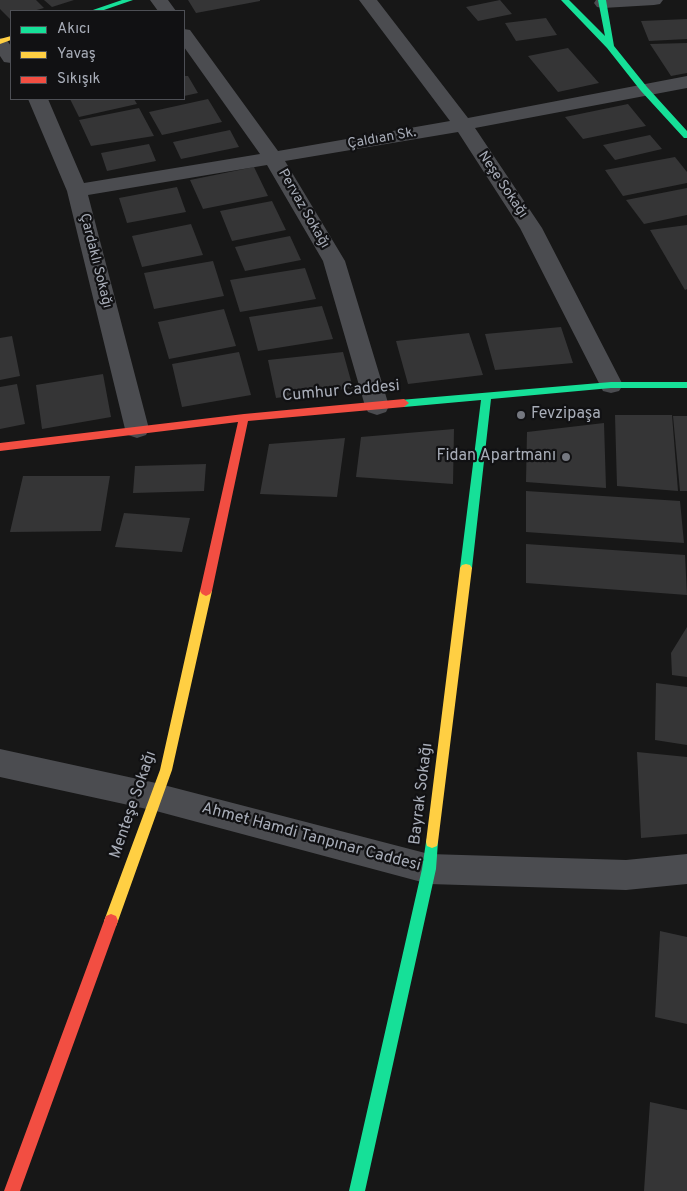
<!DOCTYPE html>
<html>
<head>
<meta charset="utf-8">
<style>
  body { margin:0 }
  #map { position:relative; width:687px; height:1191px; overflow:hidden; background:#171717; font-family:Overpass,sans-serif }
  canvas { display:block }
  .legend { position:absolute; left:10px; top:10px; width:175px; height:90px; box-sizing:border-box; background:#111113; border:1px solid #4d4f55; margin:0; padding:6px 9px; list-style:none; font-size:15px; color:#a8adb8 }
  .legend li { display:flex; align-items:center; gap:10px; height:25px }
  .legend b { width:25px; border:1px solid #4d4f55 }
</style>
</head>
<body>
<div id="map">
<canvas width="687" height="1191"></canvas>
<ul class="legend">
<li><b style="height:6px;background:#16e098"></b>Akıcı</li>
<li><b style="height:6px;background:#ffcf43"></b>Yavaş</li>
<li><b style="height:6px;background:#f24e42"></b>Sıkışık</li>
</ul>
</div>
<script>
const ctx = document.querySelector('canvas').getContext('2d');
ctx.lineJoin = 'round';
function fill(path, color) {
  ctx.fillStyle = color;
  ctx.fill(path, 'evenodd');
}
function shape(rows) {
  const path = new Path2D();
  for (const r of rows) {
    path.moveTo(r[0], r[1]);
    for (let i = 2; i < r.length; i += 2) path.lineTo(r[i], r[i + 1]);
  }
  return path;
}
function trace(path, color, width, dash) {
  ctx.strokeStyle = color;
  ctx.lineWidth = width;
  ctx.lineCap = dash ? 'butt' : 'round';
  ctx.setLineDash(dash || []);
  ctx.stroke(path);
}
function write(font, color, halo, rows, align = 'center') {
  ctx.font = font + ' Overpass,sans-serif';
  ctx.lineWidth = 4.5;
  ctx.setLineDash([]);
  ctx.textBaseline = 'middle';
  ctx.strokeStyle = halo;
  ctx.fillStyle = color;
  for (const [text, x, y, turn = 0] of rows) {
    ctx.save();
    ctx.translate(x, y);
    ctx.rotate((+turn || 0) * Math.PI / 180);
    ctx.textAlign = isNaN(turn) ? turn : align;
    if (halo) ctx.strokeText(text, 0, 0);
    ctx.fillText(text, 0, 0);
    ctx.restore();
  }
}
const building = shape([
  [0,0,36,0,44,8,33,11,11,11,10,19,0,9],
  [44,0,74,0,52,7],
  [188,0,260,0,260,1,196,13],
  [500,0,512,14,478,21,466,7],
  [546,18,557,35,516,41,505,23],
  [687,19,687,39,649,41,641,21],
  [687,43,687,73,671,76,650,44],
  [568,48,599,83,558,92,528,56],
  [184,76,188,76,198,93,184,96],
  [70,99,134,99,137,104,79,117],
  [208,99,222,122,162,135,149,112],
  [628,104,646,126,583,139,565,117],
  [139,108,154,136,91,146,79,120],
  [230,130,239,147,181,159,173,142],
  [650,135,662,149,615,160,603,145],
  [149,144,156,161,107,171,101,153],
  [675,157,687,172,687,183,623,196,605,170],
  [254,167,268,196,203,209,190,180],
  [177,187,186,212,127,223,119,198],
  [687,188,687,215,644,224,626,200],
  [272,201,286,230,232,241,220,211],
  [191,224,203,255,142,267,132,236],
  [687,225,687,289,685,290,650,230],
  [290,236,301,260,245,271,235,247],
  [213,261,224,296,154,309,144,273],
  [305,268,316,299,240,312,230,280],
  [322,306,333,339,258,351,249,317],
  [224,309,236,346,169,359,158,322],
  [561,327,573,363,495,370,485,334],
  [469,333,483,375,408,384,396,341],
  [12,336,20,376,0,380,0,338],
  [239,352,251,395,182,407,172,364],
  [343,352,353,388,276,398,268,360],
  [103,374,111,417,42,429,36,385],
  [17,384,25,424,0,429,0,387],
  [615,415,672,415,678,491,617,486],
  [673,416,687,416,687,491,680,491],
  [604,423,606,488,526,482,527,432],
  [454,429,453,484,356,477,361,437],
  [345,438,337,497,260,494,269,444],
  [206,464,204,491,133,493,135,466],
  [23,476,110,476,101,531,10,532],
  [526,491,680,501,684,543,526,532],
  [124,513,190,518,182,552,115,547],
  [526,544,685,555,687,595,526,583],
  [687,627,687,677,672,675,671,653],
  [656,683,687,687,687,745,655,740],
  [637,752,687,757,687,834,641,838],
  [660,931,687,937,687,1024,655,1017],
  [650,1102,687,1110,687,1191,644,1191]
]);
const street = shape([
  [150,0,168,0,176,11,158,11,150,0],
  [359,0,377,0,468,118,687,76,687,88,475,128,542,228,623,385,619,391,611,393,603,391,520,228,458,132,285,161,345,261,389,406,386,412,377,415,368,412,365,406,323,261,267,165,88,195,149,429,146,435,137,438,128,435,125,429,67,191,28,99,48,99,84,183,260,154,184,47,184,29,190,30,278,151,450,121,359,0],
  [596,0,663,0,660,4,654,5,603,8,597,7,594,3,596,0],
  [0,38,6,39,11,46,11,63,4,62,0,56,0,38],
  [0,749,156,783,429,854,626,860,687,854,687,884,626,890,429,884,156,811,0,777,0,749]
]);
const fast = shape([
  [122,0,133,0,101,11,90,11,122,0],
  [561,0,569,0,605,36,598,0,606,0,614,46,647,87,687,131,687,138,684,138,641,91,607,48,561,0],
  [611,382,687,382,687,388,611,388,491,399,472,568,470,571,466,572,462,571,460,568,481,400,404,407,399,403,400,400,611,382],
  [432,836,437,838,438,842,436,869,365,1191,349,1191,422,869,426,842,427,838,432,836]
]);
const slow = shape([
  [11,36,11,40,0,44,0,39,11,36],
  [466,564,470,565,472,568,438,842,437,846,432,848,427,846,426,842,460,568,462,565,466,564],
  [206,586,210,588,212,591,172,770,118,921,116,926,111,928,106,926,104,921,160,770,200,591,202,588,206,586]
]);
const jam = shape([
  [404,399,409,403,404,407,248,421,212,591,210,594,206,596,202,594,200,591,238,422,0,451,0,443,244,414,404,399],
  [111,914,116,916,118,921,20,1191,4,1191,104,921,106,916,111,914]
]);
const markers = [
  [521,415,5,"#757880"],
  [566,457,5,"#757880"]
];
const farStreetnames = [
  ["Çaldıan Sk.",382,139,-10],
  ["Neşe Sokağı",502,185,56],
  ["Pervaz Sokağı",303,209,60],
  ["Çardaklı Sokağı",95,261,76]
];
const streetNames = [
  ["Cumhur Caddesi",341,392,-5],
  ["Bayrak Sokağı",422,794,-83],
  ["Menteşe Sokağı",134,805,-71],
  ["Ahmet Hamdi Tanpınar Caddesi",311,838,15]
];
const poiNames = [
  ["Fevzipaşa",531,415],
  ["Fidan Apartmanı",556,457,"right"]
];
fill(building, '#353536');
fill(street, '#4b4c50');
fill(fast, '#16e098');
fill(slow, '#ffcf43');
fill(jam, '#f24e42');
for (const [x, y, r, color] of markers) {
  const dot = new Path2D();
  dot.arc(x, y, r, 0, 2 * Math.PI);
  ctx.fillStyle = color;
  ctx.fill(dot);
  trace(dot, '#111113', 2);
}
write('14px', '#a8adb8', '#111113', farStreetnames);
write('16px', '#a8adb8', '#111113', streetNames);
write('16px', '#a8adb8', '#111113', poiNames, 'left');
</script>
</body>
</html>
